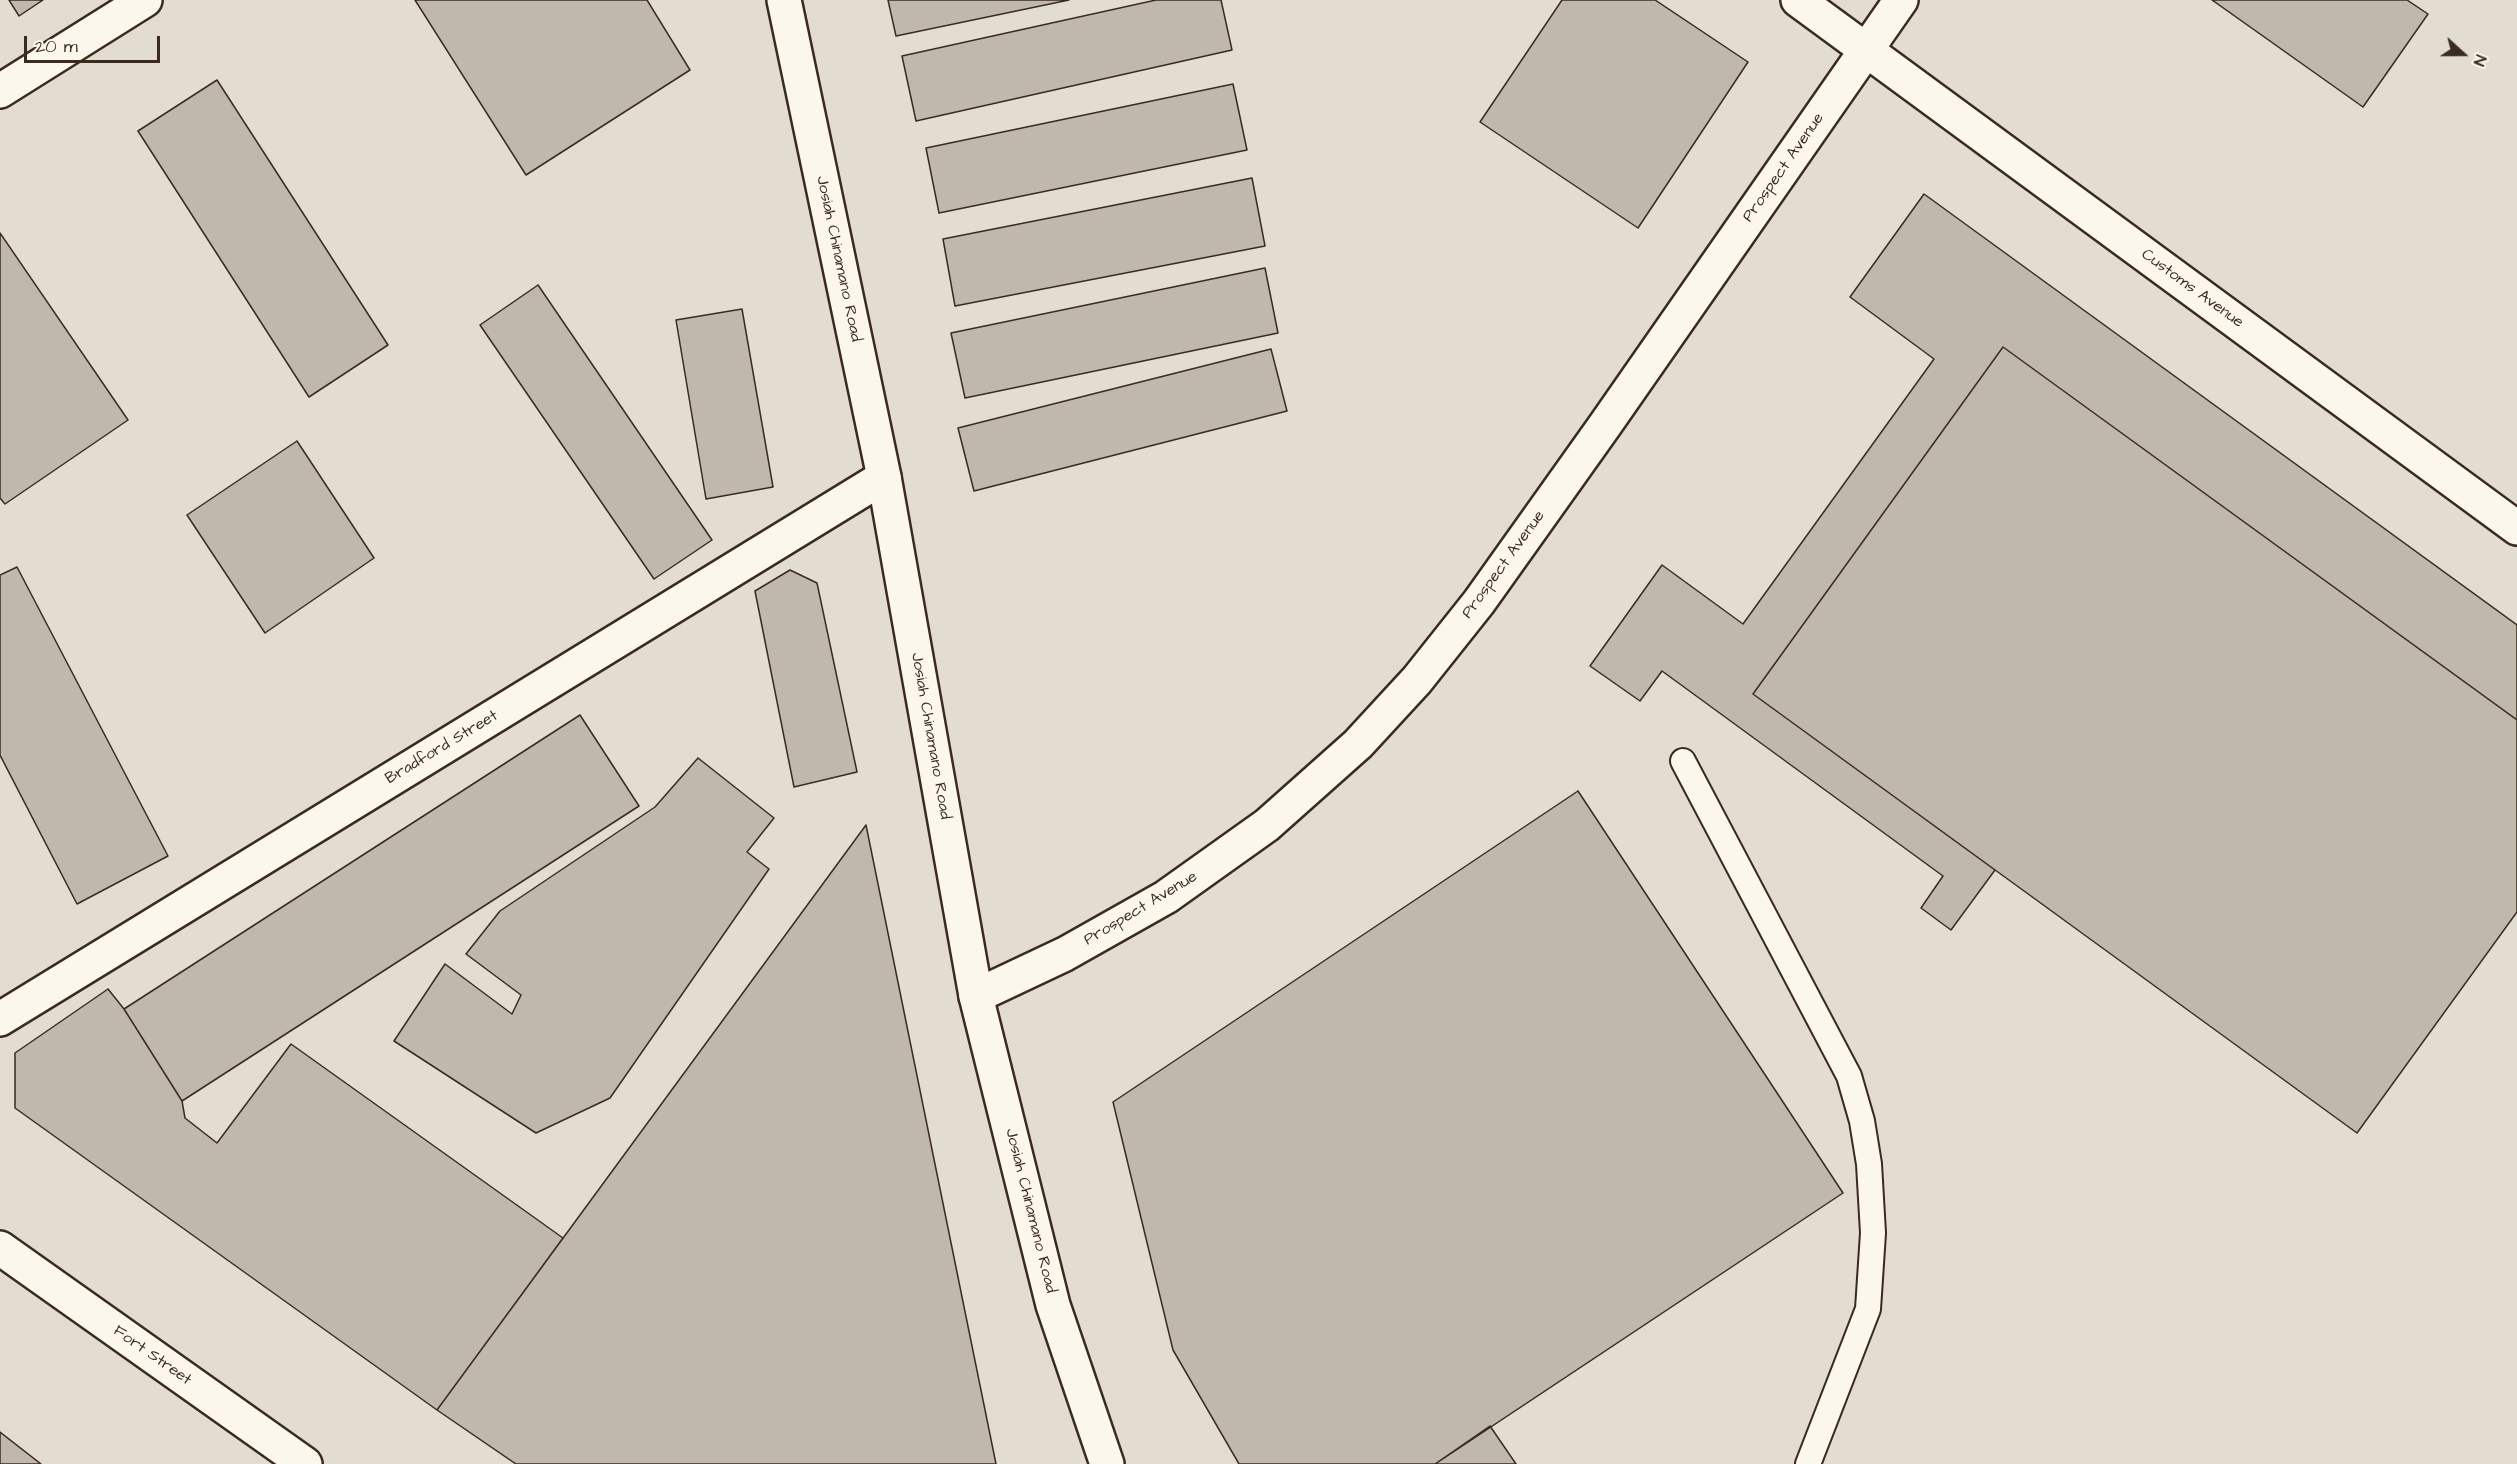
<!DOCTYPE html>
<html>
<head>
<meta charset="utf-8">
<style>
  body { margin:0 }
  #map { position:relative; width:2517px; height:1464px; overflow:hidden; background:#f0ebe0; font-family:"Architects Daughter",sans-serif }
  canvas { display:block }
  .north { position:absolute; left:2433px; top:24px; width:60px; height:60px; -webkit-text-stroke:4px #fbf7ec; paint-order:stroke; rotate:111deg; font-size:16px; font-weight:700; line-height:24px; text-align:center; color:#3b2a1e }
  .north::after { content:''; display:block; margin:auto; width:21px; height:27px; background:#3b2a1e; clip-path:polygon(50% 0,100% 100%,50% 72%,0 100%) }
  .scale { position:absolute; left:24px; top:36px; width:136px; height:27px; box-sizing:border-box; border:3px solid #3b2a1e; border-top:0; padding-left:8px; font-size:18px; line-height:21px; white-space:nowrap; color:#3b2a1e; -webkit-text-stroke:4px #fbf7ec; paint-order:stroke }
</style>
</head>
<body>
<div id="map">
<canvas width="2517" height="1464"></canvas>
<div class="north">N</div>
<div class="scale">20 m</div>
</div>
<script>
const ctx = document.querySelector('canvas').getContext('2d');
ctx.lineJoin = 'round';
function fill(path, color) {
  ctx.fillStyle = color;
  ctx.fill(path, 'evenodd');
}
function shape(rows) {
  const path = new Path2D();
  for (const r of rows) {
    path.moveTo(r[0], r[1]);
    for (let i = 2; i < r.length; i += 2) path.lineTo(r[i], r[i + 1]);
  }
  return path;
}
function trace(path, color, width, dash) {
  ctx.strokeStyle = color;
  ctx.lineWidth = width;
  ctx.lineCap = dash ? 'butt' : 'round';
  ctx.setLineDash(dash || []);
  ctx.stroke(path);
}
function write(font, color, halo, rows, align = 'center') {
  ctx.font = font + ' "Architects Daughter",sans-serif';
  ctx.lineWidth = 4.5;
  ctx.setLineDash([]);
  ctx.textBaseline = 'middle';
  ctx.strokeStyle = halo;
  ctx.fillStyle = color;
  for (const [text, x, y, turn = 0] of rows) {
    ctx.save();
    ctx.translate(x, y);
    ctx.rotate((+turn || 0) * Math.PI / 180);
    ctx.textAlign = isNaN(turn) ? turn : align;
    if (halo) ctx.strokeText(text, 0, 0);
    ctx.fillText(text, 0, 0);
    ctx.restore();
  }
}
const built = shape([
  [0,0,2517,0,2517,1464,0,1464]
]);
const building = shape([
  [9,0,43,0,19,16,9,0],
  [415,0,647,0,690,70,526,175,415,0],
  [888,0,1069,0,896,36,888,0],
  [1156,0,1221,0,1232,50,916,121,902,56,1156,0],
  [1562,0,1655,0,1748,62,1638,228,1480,122,1562,0],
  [2212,0,2407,0,2428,14,2363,107,2212,0],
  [217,80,388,345,309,397,138,131,217,80],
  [1233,84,1247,150,939,213,926,148,1233,84],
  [1252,178,1265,246,955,306,943,239,1252,178],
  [1924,194,2517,625,2517,720,2003,347,1753,694,1995,870,1951,930,1921,908,1943,876,1662,671,1640,701,1590,666,1662,565,1743,624,1934,359,1850,297,1924,194],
  [0,233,128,420,5,504,0,498,0,233],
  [1265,268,1278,333,965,398,951,333,1265,268],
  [538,285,712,540,654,579,480,325,538,285],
  [742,309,773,487,706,499,676,320,742,309],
  [2003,347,2517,720,2517,912,2357,1133,1753,694,2003,347],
  [1271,349,1287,411,974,491,958,428,1271,349],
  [297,441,374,558,265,633,187,515,297,441],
  [17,567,168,856,77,904,0,755,0,575,17,567],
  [790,570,817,583,857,772,794,787,755,591,790,570],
  [580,715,639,806,182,1101,124,1009,580,715],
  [698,758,774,818,747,852,769,869,610,1098,536,1133,394,1041,445,964,512,1014,521,995,466,954,500,911,655,807,698,758],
  [1578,791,1843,1193,1435,1464,1239,1464,1173,1350,1113,1102,1578,791],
  [866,825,996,1464,516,1464,437,1410,866,825],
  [108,989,124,1009,182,1101,185,1118,217,1143,291,1044,563,1238,437,1410,15,1108,15,1053,108,989],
  [1490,1426,1516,1464,1435,1464,1490,1426],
  [0,1432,41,1464,0,1464,0,1432]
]);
const service = shape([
  [1683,761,1849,1076,1862,1121,1869,1164,1873,1233,1868,1309,1808,1464]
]);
const minor = shape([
  [1798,0,2517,528],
  [0,91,145,0],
  [976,996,1065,954,1166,897,1267,825,1358,744,1417,680,1479,602,1605,425,1901,0],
  [0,1019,884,477],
  [0,1248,305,1464]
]);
const tertiary = shape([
  [784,0,884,477,976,996,1053,1305,1107,1464]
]);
const streetNames = [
  ["Prospect Avenue",1784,168,-55],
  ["Josiah Chinamano Road",838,259,78],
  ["Customs Avenue",2192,289,36],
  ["Prospect Avenue",1504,565,-54],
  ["Josiah Chinamano Road",930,736,80],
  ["Bradford Street",442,748,-31],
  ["Prospect Avenue",1141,909,-31],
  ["Josiah Chinamano Road",1030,1211,76],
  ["Fort Street",152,1356,35]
];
fill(built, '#e2dcd1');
fill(building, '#c0b8ad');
trace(building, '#3b2a1e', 1.5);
trace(service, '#3b2a1e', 28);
trace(minor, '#3b2a1e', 38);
trace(tertiary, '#3b2a1e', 38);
trace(service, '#fbf7ec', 24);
trace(minor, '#fbf7ec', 33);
trace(tertiary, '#fbf7ec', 33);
write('16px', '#3b2a1e', '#fbf7ec', streetNames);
</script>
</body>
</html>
